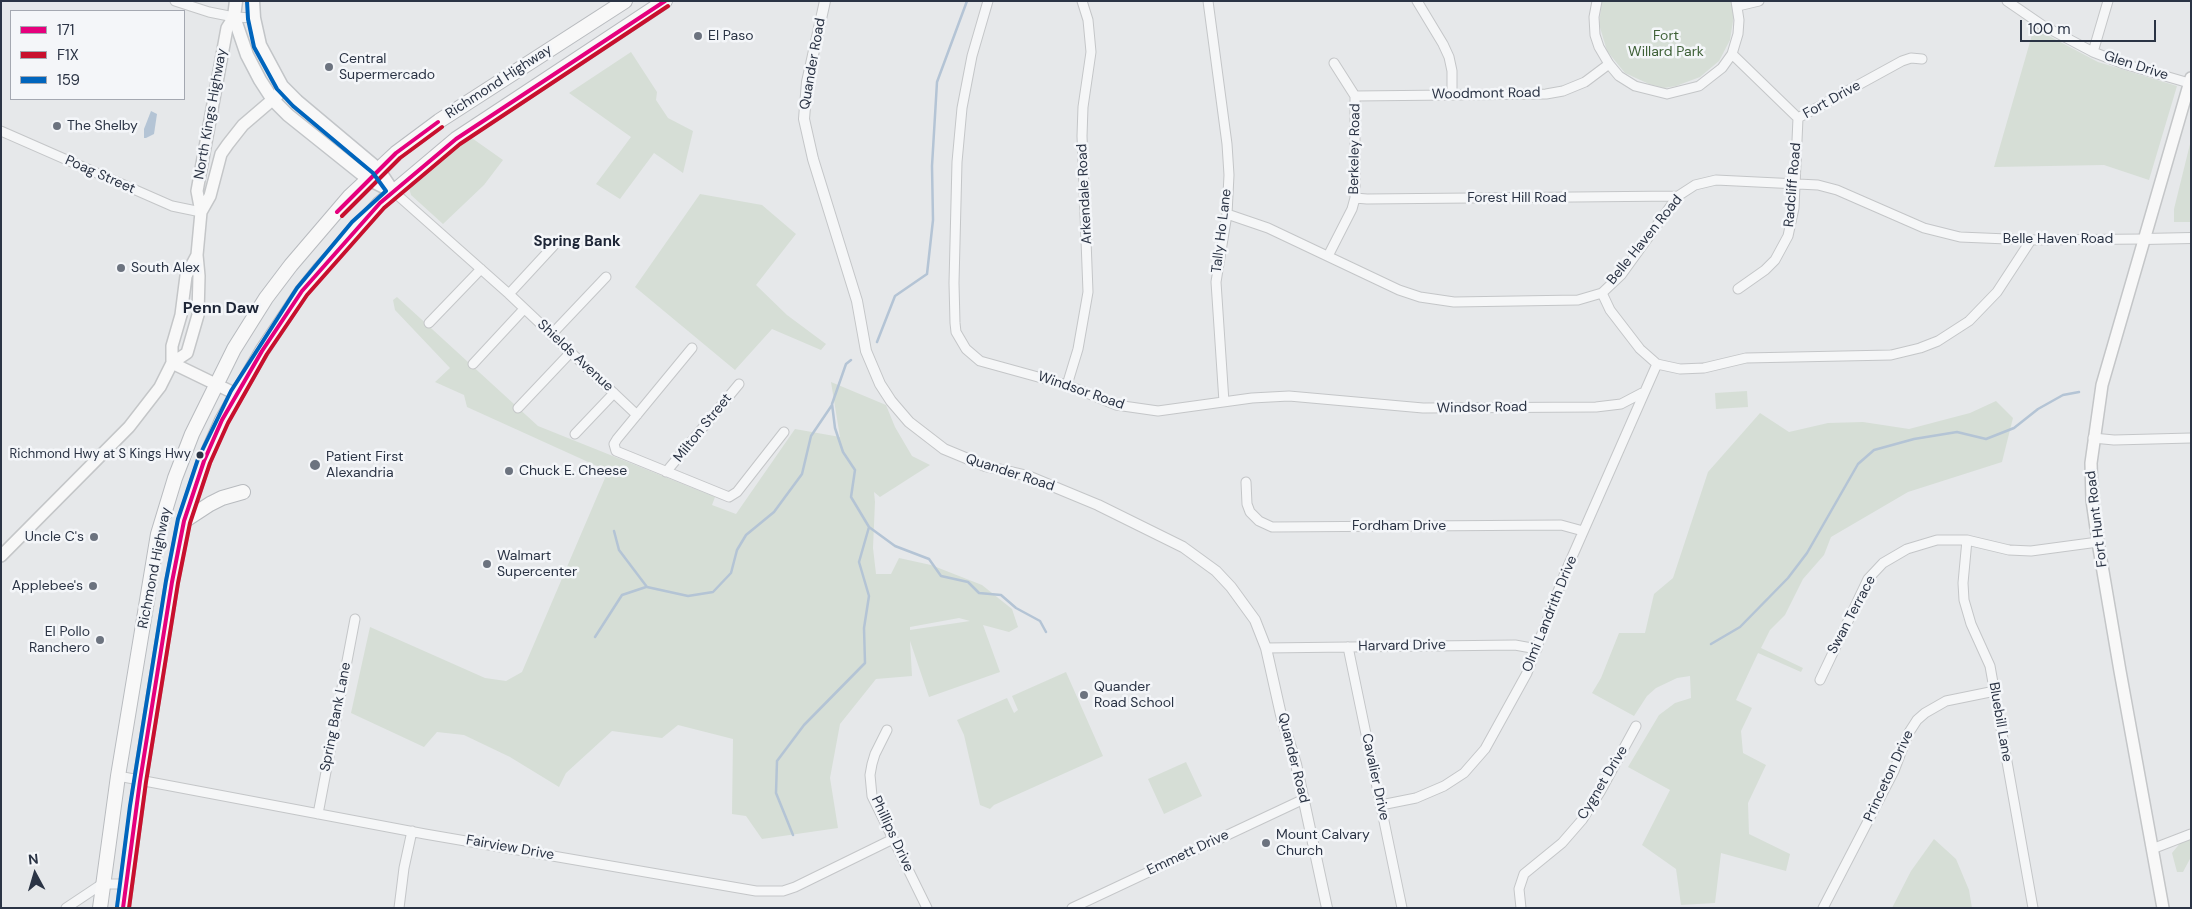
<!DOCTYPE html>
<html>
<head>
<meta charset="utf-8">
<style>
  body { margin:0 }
  #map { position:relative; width:2192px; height:909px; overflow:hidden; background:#e6e8ea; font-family:"DM Sans",sans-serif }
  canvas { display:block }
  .frame { position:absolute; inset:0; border:2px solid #2b3445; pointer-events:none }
  .legend { position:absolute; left:10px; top:10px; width:175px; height:90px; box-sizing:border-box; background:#f4f6f9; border:1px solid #a4a8b1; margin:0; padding:6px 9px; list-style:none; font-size:15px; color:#2b3445 }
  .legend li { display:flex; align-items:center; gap:10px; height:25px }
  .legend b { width:25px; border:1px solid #a4a8b1 }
  .north { position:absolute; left:10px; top:849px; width:50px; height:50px; -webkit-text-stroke:4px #f4f6f9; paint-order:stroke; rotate:354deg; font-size:14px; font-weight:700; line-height:20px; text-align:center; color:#2b3445 }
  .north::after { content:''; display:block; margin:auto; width:18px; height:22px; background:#2b3445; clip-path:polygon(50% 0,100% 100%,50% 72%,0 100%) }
  .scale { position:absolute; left:2020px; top:20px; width:136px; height:22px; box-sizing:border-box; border:2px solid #2b3445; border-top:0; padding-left:6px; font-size:15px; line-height:18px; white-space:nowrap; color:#2b3445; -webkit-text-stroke:4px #f4f6f9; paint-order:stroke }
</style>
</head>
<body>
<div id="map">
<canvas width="2192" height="909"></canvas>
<div class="frame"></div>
<ul class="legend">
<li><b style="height:6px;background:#e5007d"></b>171</li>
<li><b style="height:6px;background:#c8102e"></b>F1X</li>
<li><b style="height:6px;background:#0065bd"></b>159</li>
</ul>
<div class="north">N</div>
<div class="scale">100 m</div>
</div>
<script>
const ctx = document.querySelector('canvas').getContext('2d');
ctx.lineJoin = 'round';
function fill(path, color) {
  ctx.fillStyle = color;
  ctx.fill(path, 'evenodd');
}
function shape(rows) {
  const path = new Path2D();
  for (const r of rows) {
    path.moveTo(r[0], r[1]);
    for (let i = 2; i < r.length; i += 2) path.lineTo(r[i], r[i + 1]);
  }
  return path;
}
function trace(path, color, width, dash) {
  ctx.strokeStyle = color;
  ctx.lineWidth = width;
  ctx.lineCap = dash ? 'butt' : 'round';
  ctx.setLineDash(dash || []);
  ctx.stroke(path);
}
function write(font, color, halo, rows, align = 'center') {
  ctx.font = font + ' "DM Sans",sans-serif';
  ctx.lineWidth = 5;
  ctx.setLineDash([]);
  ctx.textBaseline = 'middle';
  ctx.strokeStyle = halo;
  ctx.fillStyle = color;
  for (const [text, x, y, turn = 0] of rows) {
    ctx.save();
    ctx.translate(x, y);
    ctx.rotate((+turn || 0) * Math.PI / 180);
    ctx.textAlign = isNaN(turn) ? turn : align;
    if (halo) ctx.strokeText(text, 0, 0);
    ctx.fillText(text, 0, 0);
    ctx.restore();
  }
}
const green = shape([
  [1602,1,1731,1,1734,15,1730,40,1719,61,1700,77,1676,86,1664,88,1649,84,1625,73,1607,51,1599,24],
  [2034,28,2098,62,2177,86,2149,180,2104,165,1994,167],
  [631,52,657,92,656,100,668,118,693,131,683,173,654,153,620,199,596,184,631,137,569,93],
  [469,136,503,160,484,185,443,224,411,195,409,188,411,181],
  [2191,140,2191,222,2174,222,2174,209],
  [700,194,762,205,796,234,756,285,787,315,826,344,821,350,772,329,735,370,635,287],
  [397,297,538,426,715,497,712,505,736,514,795,429,840,437,831,382,886,405,895,427,912,456,930,465,880,497,874,492,875,502,873,548,876,574,891,574,899,558,931,565,982,585,1012,609,1018,627,1009,632,983,625,1000,672,929,697,910,641,912,676,876,679,840,724,830,778,838,828,762,839,746,816,732,814,733,739,678,725,662,738,612,731,566,773,559,787,510,757,464,735,437,732,424,747,351,713,370,627,485,678,506,681,522,672,608,471,467,407,464,395,435,382,450,368,395,310,393,300],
  [959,618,970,621,910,630,910,627],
  [1747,391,1748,407,1716,409,1715,393],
  [1996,401,2013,418,2002,462,1908,492,1831,537,1824,555,1803,579,1785,615,1770,630,1761,648,1803,668,1801,672,1758,653,1736,700,1752,708,1741,731,1743,753,1766,765,1748,803,1749,834,1790,854,1786,871,1721,853,1715,903,1681,905,1676,869,1642,845,1670,790,1628,767,1659,715,1675,703,1691,698,1690,676,1677,678,1656,688,1647,696,1634,716,1592,693,1601,678,1619,633,1645,633,1654,594,1673,578,1708,472,1760,413,1789,432,1828,423,1863,422,1909,429,1970,413],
  [1066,672,1103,756,994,805,990,809,980,805,964,735,957,720,1007,698,1014,713,1018,710,1012,696],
  [1186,762,1202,796,1164,814,1148,779],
  [2191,837,2191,857,2183,872,2177,872,2172,853,2181,842],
  [1934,839,1956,859,1969,890,1972,908,1892,908,1911,871]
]);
const water = shape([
  [151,111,157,114,154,134,146,138,144,138,144,129]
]);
const stream = shape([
  [877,342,895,296,927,274,933,220,932,166,937,82,967,1],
  [869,527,895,546,929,559,941,576,968,582,979,593,1001,595,1016,608,1040,621,1046,632],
  [614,531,619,550,647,587,688,596,713,592,731,573,737,550,746,535,774,512,802,474,811,436,832,405],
  [595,637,622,595,646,587],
  [1711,644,1740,627,1788,578,1807,553,1858,464,1874,450,1914,439,1957,432,1986,439,2014,428,2038,409,2063,395,2079,392],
  [793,835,776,793,777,761,804,725,865,663,864,628,869,596,859,562,869,527,851,497,855,470,843,452,835,428,832,404,846,364,851,360]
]);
const minor = shape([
  [175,1,209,12,234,17,254,18],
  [988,1,972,56,962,108,957,162,954,283,955,323,956,332,966,349,980,361,1067,385,1116,405,1158,411,1252,398,1289,396,1423,408,1596,407,1621,404,1642,393],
  [1208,1,1227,144,1229,175,1227,214,1216,282,1224,402],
  [1417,1,1443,44,1449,57,1452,71,1452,95],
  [1597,1,1594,17,1595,35,1599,47,1609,64,1619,76,1635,86,1667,94,1699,86,1722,68,1732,54,1738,34,1739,20,1736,1],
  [2007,1,2042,25,2093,52,2124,64,2189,83],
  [1738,6,1759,1],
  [2093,52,2108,1],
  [1732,54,1798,118],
  [1334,63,1355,96],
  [1355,96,1546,94,1563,91,1585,82,1609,64],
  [1798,118,1902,61,1911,58,1922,59],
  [1,131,172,206,201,212],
  [394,192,509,294,637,415],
  [1355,198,1367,199,1678,196],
  [1227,214,1268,228,1399,290,1420,297,1454,302,1578,300,1602,293,1621,275,1678,196,1695,185,1716,180,1818,185,1837,190,1924,228,1960,237,2031,240,2144,239],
  [1328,256,1352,209,1355,198,1355,96],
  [1738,289,1765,270,1775,260,1788,236,1794,208,1798,118],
  [1602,293,1610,310,1640,349,1657,364,1680,369,1704,368,1746,358,1891,355,1920,348,1938,341,1969,321,1997,292,2031,240],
  [509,294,557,242],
  [429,323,481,269],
  [551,335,606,277],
  [692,348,617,439,614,444,616,451,729,497,737,492,784,432],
  [473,364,524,309],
  [1067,385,1078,349,1088,292,1082,136,1083,107,1091,52,1088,20,1082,1],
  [518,408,571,352],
  [575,434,614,393],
  [2093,438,2114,440,2191,438],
  [666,472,739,384],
  [1246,482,1247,504,1250,512,1259,521,1272,527,1561,525,1583,531],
  [1967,540,1963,583,1964,600,1971,624,1990,666,2033,908],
  [1348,647,1402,908],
  [1266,648,1515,645,1537,649],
  [1820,680,1868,579,1883,563,1907,549,1937,540,1967,540,2009,550,2031,551,2098,542],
  [887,730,875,754,872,764,870,775,872,796,927,908],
  [118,776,425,834,756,891,783,891,795,887,893,839],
  [1381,805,1416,798,1444,786,1464,773,1485,749,1527,673,1565,573,1657,364],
  [318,814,355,619],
  [2152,849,2191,834],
  [66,908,102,884,126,884],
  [399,908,404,868,412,831],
  [1072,908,1304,799],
  [1521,908,1519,889,1524,874,1562,843,1582,820,1600,792,1636,726],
  [1823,908,1894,771,1908,734,1917,720,1925,713,1946,701,1995,691]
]);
const tertiary = shape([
  [825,1,807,82,804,119,813,159,857,301,866,351,880,384,891,401,909,422,944,449,985,466,1028,476,1098,505,1183,547,1216,571,1231,587,1255,620,1266,648,1281,715,1296,764,1327,908],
  [2144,239,2191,238]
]);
const secondary = shape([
  [201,212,210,196,221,154,228,144,243,125,278,95,282,86],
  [172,363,187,353,198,315,199,276,197,255,201,212,197,191,227,28,234,17],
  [172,363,236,394],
  [1,556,129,427,160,387,172,363,172,346,181,315,186,276,197,255],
  [2163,908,2120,671,2098,542,2092,500,2091,463,2102,385,2191,78]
]);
const primary = shape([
  [236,1,234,17,247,55,260,80,273,100,288,115,368,179,394,192],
  [253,1,254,18,260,45,282,86,297,101,378,169,392,190]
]);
const trunk = shape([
  [184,521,210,504,222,498,243,492],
  [100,908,118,776,158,534,175,478,192,434,234,349,266,298,291,265,350,196,396,153,439,121,625,1],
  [123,908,140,781,172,582,184,521,204,461,222,420,262,351,302,291,319,270,380,203,456,139,665,1]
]);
const bus1 = shape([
  [337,212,396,153,438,122],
  [123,908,140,781,172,582,184,521,204,461,222,420,262,351,302,291,380,203,456,139,665,1]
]);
const bus2 = shape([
  [342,216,400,158,442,127],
  [129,908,146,782,178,583,190,523,210,463,228,423,267,354,307,295,384,208,460,144,668,6]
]);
const bus3 = shape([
  [117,907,130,806,166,581,178,519,198,459,231,391,297,288,352,222,386,191,373,173,293,106,277,89,254,47,248,19,247,1]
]);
const markers = [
  [698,36,5,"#6c737f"],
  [329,67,5,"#6c737f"],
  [57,126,5,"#6c737f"],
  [121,268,5,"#6c737f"],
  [200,455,4.5,"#2b3445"],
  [315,465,6,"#6c737f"],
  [509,471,5,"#6c737f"],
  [94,537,5,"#6c737f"],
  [487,564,5,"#6c737f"],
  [93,586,5,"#6c737f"],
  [100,640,5,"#6c737f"],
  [1084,695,5,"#6c737f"],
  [1266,843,5,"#6c737f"]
];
const busNames = [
  ["Richmond Hwy at S Kings Hwy",191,455]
];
const poiNames = [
  ["El Paso",708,36],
  ["Central",339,59],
  ["Supermercado",339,75],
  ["The Shelby",67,126],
  ["South Alex",131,268],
  ["Patient First",326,457],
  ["Alexandria",326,473],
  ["Chuck E. Cheese",519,471],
  ["Uncle C's",84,537,"right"],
  ["Walmart",497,556],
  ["Supercenter",497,572],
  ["Applebee's",83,586,"right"],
  ["El Pollo",90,632,"right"],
  ["Ranchero",90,648,"right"],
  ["Quander",1094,687],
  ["Road School",1094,703],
  ["Mount Calvary",1276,835],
  ["Church",1276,851]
];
const parkNames = [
  ["Fort",1666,36],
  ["Willard Park",1666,52]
];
const streetNames = [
  ["Quander Road",813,64,-80],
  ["Glen Drive",2136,66,18],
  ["Richmond Highway",499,82,-33],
  ["Woodmont Road",1486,94,-1],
  ["Fort Drive",1832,100,-29],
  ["North Kings Highway",211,114,-80],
  ["Berkeley Road",1355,149,-89],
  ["Poag Street",100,175,24],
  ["Radcliff Road",1793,185,-85],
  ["Arkendale Road",1085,194,-93],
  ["Forest Hill Road",1517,198],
  ["Tally Ho Lane",1222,231,-83],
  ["Belle Haven Road",2058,239],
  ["Belle Haven Road",1645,240,-51],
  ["Shields Avenue",575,356,43],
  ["Windsor Road",1081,391,19],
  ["Windsor Road",1482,408,-1],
  ["Milton Street",703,428,-51],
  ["Quander Road",1010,473,18],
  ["Fort Hunt Road",2097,519,-97],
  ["Fordham Drive",1399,526],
  ["Richmond Highway",155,568,-79],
  ["Olmi Landrith Drive",1550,614,-68],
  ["Swan Terrace",1852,615,-62],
  ["Harvard Drive",1402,646,-1],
  ["Spring Bank Lane",336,717,-79],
  ["Bluebill Lane",2000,722,80],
  ["Quander Road",1293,758,76],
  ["Princeton Drive",1889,776,-65],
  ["Cavalier Drive",1375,777,78],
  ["Cygnet Drive",1603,783,-59],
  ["Phillips Drive",892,834,65],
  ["Fairview Drive",510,848,10],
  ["Emmett Drive",1188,853,-25]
];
const neighbourhoodNames = [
  ["Spring Bank",577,242]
];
const quarterNames = [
  ["Penn Daw",221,309]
];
fill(green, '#d6ded6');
fill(water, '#b4c4d5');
trace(stream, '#b4c4d5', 2.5);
trace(minor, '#c4c6c8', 11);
trace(tertiary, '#c4c6c8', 12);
trace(secondary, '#c4c6c8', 14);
trace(primary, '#c2c5c8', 15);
trace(trunk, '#b8bbbf', 16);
trace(minor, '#f5f6f7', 9);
trace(tertiary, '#f5f6f7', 10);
trace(secondary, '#f8f8f8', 11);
trace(primary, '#f8f8f8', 12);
trace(trunk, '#f8f8f8', 14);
trace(bus1, '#e5007d', 4);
trace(bus2, '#c8102e', 4);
trace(bus3, '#0065bd', 4);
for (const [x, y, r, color] of markers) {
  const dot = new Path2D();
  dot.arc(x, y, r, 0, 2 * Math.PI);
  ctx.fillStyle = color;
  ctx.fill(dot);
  trace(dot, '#f4f6f9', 2);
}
write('13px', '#2b3445', '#f4f6f9', busNames, 'right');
write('14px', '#2b3445', '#f4f6f9', poiNames, 'left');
write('14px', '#3f6138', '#f4f6f9', parkNames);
write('14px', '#2b3445', '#f4f6f9', streetNames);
write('bold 15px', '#1d2536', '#f4f6f9', neighbourhoodNames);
write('bold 16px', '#1d2536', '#f4f6f9', quarterNames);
</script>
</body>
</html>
